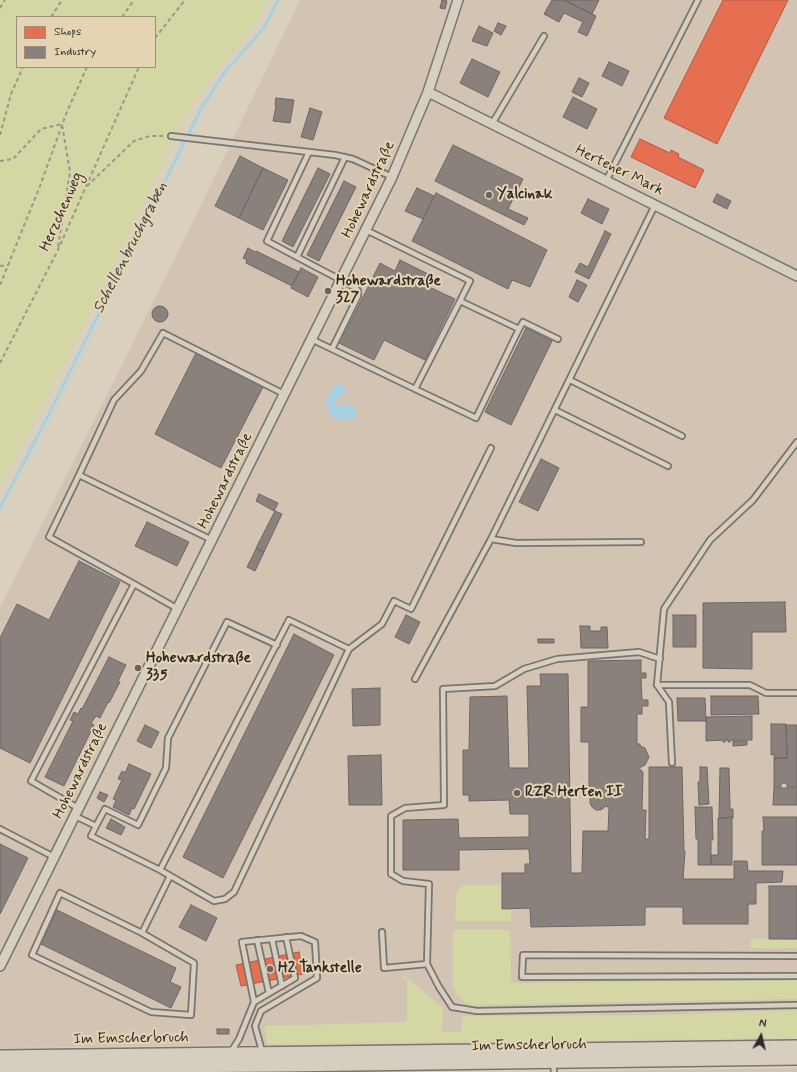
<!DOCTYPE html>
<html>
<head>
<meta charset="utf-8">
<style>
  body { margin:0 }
  #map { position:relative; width:797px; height:1072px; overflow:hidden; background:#d9d0bd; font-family:Mynerve,sans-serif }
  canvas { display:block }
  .legend { position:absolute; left:16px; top:16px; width:140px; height:52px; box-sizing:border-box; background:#e5d4b1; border:1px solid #9b907b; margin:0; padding:5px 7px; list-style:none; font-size:12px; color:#2b2b2b }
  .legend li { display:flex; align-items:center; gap:8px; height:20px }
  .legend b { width:20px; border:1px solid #9b907b }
  .north { position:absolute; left:741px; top:1016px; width:40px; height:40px; -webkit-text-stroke:3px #e5d4b1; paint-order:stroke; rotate:8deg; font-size:11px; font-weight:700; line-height:16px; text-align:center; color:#2b2b2b }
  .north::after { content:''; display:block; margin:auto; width:14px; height:18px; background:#2b2b2b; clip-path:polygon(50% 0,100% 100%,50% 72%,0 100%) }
</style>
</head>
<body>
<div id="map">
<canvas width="797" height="1072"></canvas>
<ul class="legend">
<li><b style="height:11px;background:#e76f51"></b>Shops</li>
<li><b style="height:11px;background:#8a817c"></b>Industry</li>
</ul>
<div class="north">N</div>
</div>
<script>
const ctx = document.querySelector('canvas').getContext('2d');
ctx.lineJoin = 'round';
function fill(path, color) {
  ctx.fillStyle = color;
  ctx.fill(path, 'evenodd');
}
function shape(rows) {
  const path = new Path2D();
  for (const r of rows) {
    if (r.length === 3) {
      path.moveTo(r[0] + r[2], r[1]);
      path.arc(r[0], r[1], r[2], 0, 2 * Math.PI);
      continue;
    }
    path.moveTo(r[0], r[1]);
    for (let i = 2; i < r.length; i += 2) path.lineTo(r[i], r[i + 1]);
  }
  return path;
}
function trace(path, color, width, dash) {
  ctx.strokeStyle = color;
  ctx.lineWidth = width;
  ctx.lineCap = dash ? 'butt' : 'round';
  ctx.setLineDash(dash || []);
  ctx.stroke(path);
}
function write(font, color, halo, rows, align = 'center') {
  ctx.font = font + ' Mynerve,sans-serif';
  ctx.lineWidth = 4;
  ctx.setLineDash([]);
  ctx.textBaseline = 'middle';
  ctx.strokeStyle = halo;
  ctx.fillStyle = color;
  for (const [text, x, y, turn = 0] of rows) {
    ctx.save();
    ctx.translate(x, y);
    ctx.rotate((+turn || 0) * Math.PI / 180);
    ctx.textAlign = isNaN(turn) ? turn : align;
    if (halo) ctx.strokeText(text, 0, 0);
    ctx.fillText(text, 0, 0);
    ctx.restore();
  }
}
const built = shape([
  [300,0,797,0,797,1038,0,1048,0,607,111,387,202,203],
  [797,1068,797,1072,521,1072]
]);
const green = shape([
  [0,0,268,0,257,21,190,106,90,313,0,486],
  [17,17,155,17,155,67,17,67],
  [467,885,502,885,502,909,511,910,511,921,455,921,457,891,462,886],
  [453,930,510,930,511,983,797,980,797,999,472,1005,466,1003,460,998,453,988],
  [750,939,797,940,797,948,751,948],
  [404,975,443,1008,442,1032,461,1032,462,1016,653,1015,797,1010,797,1038,268,1044,264,1026,407,1022,407,980,403,977]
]);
const water = shape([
  [336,384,346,387,346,389,340,398,336,400,335,404,342,406,351,405,354,407,357,415,355,420,340,420,330,415,326,402,331,390]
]);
const shops = shape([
  [723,0,788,0,717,144,664,118,723,0],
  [640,139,670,153,671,150,679,154,678,157,704,170,695,188,631,157,640,139],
  [299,952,303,974,241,986,236,965,299,952]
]);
const industry = shape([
  [442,0,447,1,445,9,440,8,442,0],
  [552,0,564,0,596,16,587,36,578,32,583,22,564,13,559,22,544,14,552,0],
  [564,0,599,0,592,14,564,0],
  [498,23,506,26,501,35,494,31,498,23],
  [479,26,493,33,487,46,472,41,479,26],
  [472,59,500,72,488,97,460,83,472,59],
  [609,62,629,71,622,86,602,76,609,62],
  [579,78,589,83,582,97,572,92,579,78],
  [573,97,597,109,587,129,563,117,573,97],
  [276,98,294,100,290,123,273,121,276,106,275,105,276,98],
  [310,108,322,112,313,140,301,137,310,108],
  [453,145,523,179,508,209,528,218,524,225,435,181,453,145],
  [240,156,263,168,239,218,215,206,240,156],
  [263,168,288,180,263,230,239,218,263,168],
  [318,168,330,174,293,247,282,241,318,168],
  [344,181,356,187,319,261,307,255,344,181],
  [417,188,434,196,423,219,405,211,417,188],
  [436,193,547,250,530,287,512,280,508,289,412,241,436,193],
  [717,194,731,201,727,209,713,202,717,194],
  [588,199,609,209,602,224,581,213,588,199],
  [605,231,611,234,589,279,575,272,580,263,588,267,605,231],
  [248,248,255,252,256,251,299,272,292,286,246,263,247,260,243,258,248,248],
  [400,260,430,275,425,285,455,299,425,360,384,340,374,360,337,342,347,322,350,323,380,263,395,271,400,260],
  [301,268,318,277,308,297,291,288,301,268],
  [577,280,587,285,578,302,569,297,577,280],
  [160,314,8],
  [526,328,552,341,511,425,485,412,526,328],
  [196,353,263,387,221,468,155,434,196,353],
  [541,459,559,468,538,511,519,502,541,459],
  [259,494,278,503,274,511,256,501,259,494],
  [275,511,282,514,264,552,256,548,275,511],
  [147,522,189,542,177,566,135,546,147,522],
  [256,549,264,552,255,571,247,567,256,549],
  [79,561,120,582,30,763,0,748,0,638,17,604,49,620,79,561],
  [785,602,786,632,752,632,752,669,703,668,703,603,785,602],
  [406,615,420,622,409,644,395,637,406,615],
  [673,615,696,615,696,647,673,647,673,615],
  [580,626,590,626,590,631,601,631,601,627,607,627,608,648,581,648,580,626],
  [294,634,334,655,223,878,183,857,294,634],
  [538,639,554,639,554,643,538,643,538,639],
  [109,657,126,665,118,681,120,682,109,703,108,702,100,718,96,716,91,723,94,725,64,786,45,777,73,721,70,720,74,712,78,714,81,708,82,709,109,657],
  [641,660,641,673,646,673,646,678,641,678,642,700,648,700,648,706,642,706,642,714,637,714,637,744,640,744,640,746,645,748,649,757,645,765,639,768,643,772,642,810,646,810,645,839,649,839,649,767,682,767,684,851,685,851,683,879,734,879,734,861,747,861,748,871,783,871,782,882,756,883,756,904,748,904,748,924,683,924,683,907,645,907,645,925,531,927,530,908,502,909,502,873,525,873,525,864,530,864,529,849,459,850,459,870,403,870,403,820,458,819,459,838,529,837,529,814,510,814,509,800,469,801,469,795,463,795,463,750,469,750,470,697,507,696,509,768,529,768,527,686,541,686,540,674,568,674,571,873,582,873,583,831,608,831,609,808,606,806,601,810,596,810,592,807,590,803,590,797,597,792,595,789,589,790,589,742,581,742,581,707,588,707,588,661,641,660],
  [380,688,380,725,353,726,352,689,380,688],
  [711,696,758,696,759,714,711,715,711,696],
  [677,698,705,698,706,721,678,721,677,698],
  [752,716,752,740,730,740,730,742,728,742,728,740,725,740,725,742,723,742,723,740,706,741,706,717,752,716],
  [771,724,786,724,787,758,775,758,775,760,774,760,774,754,771,755,771,724],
  [145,725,159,732,151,748,137,741,145,725],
  [786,725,797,725,797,787,787,787,787,783,781,783,781,787,774,787,774,760,775,760,775,758,787,758,786,725],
  [733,741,747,741,747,745,733,746,733,741],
  [381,755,382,805,349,805,348,756,381,755],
  [129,764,151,774,134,809,132,808,129,815,113,807,116,800,113,799,122,780,118,779,122,771,125,773,129,764],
  [700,767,707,767,709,804,699,805,698,782,700,782,700,767],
  [720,768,729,768,730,809,733,809,733,818,719,818,720,768],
  [774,788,797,788,797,805,773,805,774,788],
  [100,792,108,795,104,802,97,798,100,792],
  [695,807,712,807,713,840,711,840,711,865,698,865,698,839,696,839,695,807],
  [732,817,732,865,711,865,711,855,718,855,718,818,732,817],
  [763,817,797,817,797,865,762,865,762,831,764,831,763,817],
  [111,819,125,827,121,835,106,828,111,819],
  [0,844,28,858,0,914,0,844],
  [769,886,797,886,797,939,769,939,769,886],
  [191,905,217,918,206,941,179,927,191,905],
  [57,910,176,968,170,982,181,987,171,1008,41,944,57,910],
  [217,1029,229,1029,229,1034,217,1034,217,1029]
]);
const stream = shape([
  [0,508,46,420,202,107,224,73,263,29,278,0]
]);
const path = shape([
  [0,8,5,0],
  [51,17,62,0],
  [122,17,134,0],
  [155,38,185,0],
  [0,135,11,94,23,67],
  [0,161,13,159,41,129,62,124,70,172,58,247],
  [87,186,134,141,150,136,165,136],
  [0,266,8,265],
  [0,285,40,186,66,114,87,67],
  [0,363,57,252,139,67]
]);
const lane = shape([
  [492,124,544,36],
  [171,136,335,155,353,159,392,177],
  [606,181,698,0],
  [366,230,470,281,460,301,519,329,523,322,558,339],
  [297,257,267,241,309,152],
  [460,301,415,389,476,418,519,329],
  [311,339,415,389],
  [332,349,358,296,358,291,356,288,297,257,345,157],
  [570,380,682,436],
  [555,410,668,466],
  [797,442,753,500,710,540,664,609,657,685,750,685,766,693,797,693],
  [79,475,114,400,141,371,163,333,284,394],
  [491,539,516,543,641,542],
  [134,584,49,537,79,475,212,540],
  [660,659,639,652,557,659,524,669,495,686,443,689,444,805,405,808,391,816,391,874,403,881,429,884,427,964,439,987,452,1007,477,1011,797,1005],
  [415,679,491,539,655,205],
  [657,685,669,702,672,763],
  [78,808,31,781,134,584,178,609],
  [75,816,96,826,91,836,160,870,214,901,225,899,234,892,349,649,382,624,394,601,411,609,491,448],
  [96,826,105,809,138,825,166,768,168,738,227,622,277,645],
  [0,829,54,857],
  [160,870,289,620,349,649],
  [382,932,384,968,427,964],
  [142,933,194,963,191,1015,151,1012,32,955,60,893,142,933,170,876],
  [272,939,282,986],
  [257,940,269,993],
  [797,956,523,955,522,977,797,976],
  [254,1002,242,942,301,936,315,942,317,978,261,1011,255,1026,262,1051],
  [231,1052,239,1039,254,1002,295,978,286,937],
  [553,1062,554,1072]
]);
const street = shape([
  [428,92,797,276],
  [0,966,392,177,428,92,458,0]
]);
const secondary = shape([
  [0,1057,797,1047],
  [0,1067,281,1065,797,1058]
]);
const markers = [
  [489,195,4,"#68655e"],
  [328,291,4,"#68655e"],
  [138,668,4,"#68655e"],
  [517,793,4,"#68655e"],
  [270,969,4,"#68655e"]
];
const streetNames = [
  ["Hertener Mark",619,171,26],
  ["Hohewardstraße",369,190,-65],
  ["Herzchenweg",62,212,-66],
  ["Hohewardstraße",226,481,-64],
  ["Hohewardstraße",81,771,-64],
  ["Im Emscherbruch",131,1039,-1],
  ["Im Emscherbruch",529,1046,-1]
];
const poiNames = [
  ["Yalcinak",497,195],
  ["Hohewardstraße",336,282],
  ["327",336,299],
  ["Hohewardstraße",146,659],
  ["335",146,676],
  ["RZR Herten II",525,793],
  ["H2 Tankstelle",278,969]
];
const waterNames = [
  ["Schellenbruchgraben",131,248,-63]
];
fill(built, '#d3c3b3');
fill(green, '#d2d7a4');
fill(water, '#a7d0e3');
fill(shops, '#e76f51');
trace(shops, '#af5b46', 1);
fill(industry, '#8a817c');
trace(industry, '#6e6764', 1);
trace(stream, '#a7d0e3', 3);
trace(lane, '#79756d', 8);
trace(street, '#79756d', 12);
trace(secondary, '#79756d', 16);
trace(path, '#9c978d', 2, [4, 3]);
trace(lane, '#d5cec1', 4.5);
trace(street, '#d5cec1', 9);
trace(secondary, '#d5cec1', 13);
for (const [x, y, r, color] of markers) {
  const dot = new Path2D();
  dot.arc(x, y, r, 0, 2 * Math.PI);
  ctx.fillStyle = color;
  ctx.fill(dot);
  trace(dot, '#e5d4b1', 1.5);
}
write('15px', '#2b2b2b', '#e5d4b1', streetNames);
write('bold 15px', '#2b2b2b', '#e5d4b1', poiNames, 'left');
write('italic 16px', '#3a4449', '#e5d4b1', waterNames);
</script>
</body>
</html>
